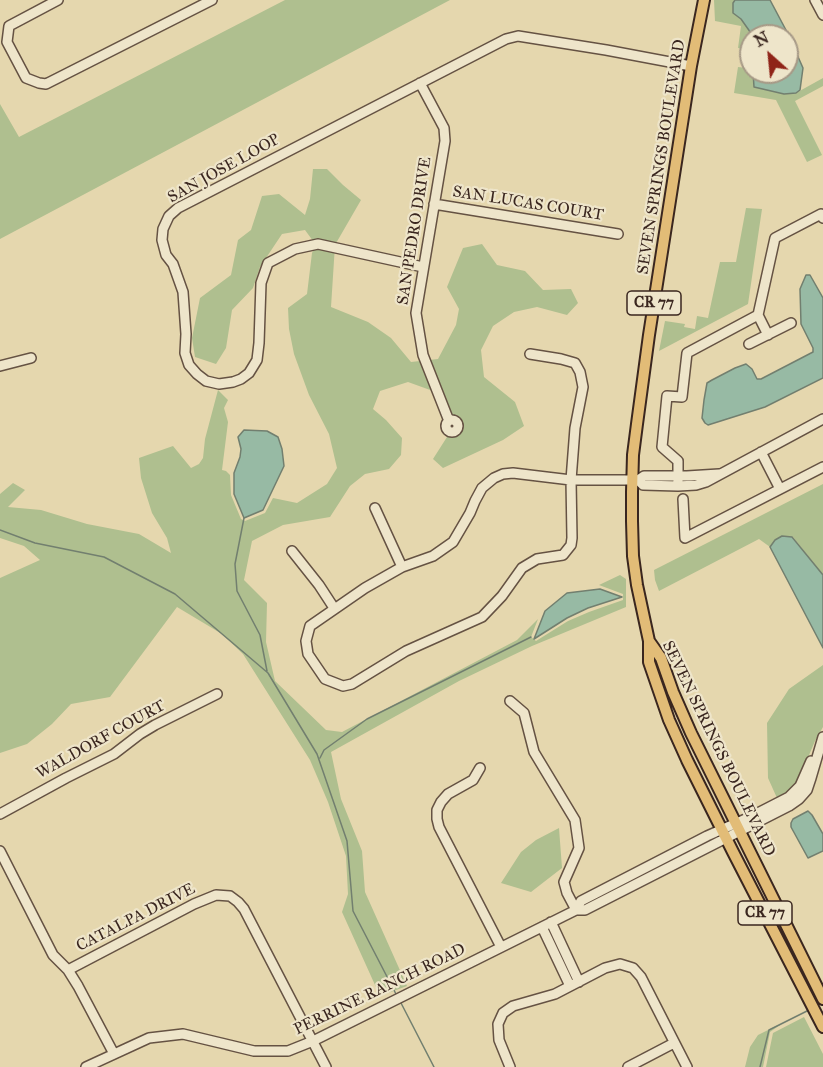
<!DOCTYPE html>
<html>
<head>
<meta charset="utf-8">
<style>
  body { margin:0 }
  #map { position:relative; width:823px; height:1067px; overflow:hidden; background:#e5d7ae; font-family:"IM FELL Great Primer",serif }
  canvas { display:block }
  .north { position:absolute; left:739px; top:24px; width:60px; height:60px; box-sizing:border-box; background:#eee5ca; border:2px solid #a69986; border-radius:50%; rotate:333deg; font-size:16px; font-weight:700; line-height:24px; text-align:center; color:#3a261f }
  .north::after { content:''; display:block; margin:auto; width:21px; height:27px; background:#8f2418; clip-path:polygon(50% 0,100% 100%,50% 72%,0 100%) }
</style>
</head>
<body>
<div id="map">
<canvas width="823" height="1067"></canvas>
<div class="north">N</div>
</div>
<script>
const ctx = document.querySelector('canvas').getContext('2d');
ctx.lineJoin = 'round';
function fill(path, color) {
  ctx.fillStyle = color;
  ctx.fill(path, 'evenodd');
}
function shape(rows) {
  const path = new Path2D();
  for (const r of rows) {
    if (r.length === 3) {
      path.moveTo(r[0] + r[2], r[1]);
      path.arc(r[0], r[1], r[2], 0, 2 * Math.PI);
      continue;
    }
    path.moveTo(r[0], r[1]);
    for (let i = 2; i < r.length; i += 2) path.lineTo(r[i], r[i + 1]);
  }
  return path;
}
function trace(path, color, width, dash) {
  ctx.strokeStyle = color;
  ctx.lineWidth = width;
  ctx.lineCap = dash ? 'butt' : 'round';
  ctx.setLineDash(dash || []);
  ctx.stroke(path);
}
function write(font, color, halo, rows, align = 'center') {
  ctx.font = font + ' "IM FELL Great Primer",serif';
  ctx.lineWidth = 4.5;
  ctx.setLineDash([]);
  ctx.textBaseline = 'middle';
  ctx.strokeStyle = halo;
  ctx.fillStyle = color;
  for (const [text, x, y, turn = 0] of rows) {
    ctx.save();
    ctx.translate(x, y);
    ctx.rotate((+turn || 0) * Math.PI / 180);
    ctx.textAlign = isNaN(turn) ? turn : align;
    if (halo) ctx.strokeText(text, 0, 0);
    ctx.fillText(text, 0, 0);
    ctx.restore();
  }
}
const green = shape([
  [285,0,450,0,0,239,0,104,19,137],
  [714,0,735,0,733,3,733,13,741,19,753,36,751,36,751,72,753,72,754,87,796,93,823,78,823,86,795,101,822,155,807,162,776,100,734,93,738,67,747,68,750,50,738,48,741,26,715,21],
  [313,169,327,169,343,185,361,200,335,245,331,307,368,322,391,338,411,362,438,359,456,325,459,309,447,287,463,248,482,244,497,265,525,271,543,290,571,289,578,303,567,315,537,307,514,312,493,326,481,350,484,377,515,402,524,426,503,440,443,468,433,459,454,426,444,395,408,382,380,391,373,409,386,420,402,438,401,455,389,469,365,474,350,486,330,517,283,525,252,541,244,580,267,603,266,642,275,681,326,730,342,732,517,640,538,619,531,637,536,641,568,621,589,612,623,600,623,594,599,585,620,575,626,579,626,607,532,646,459,681,331,752,341,799,362,851,365,892,407,986,380,996,342,912,348,894,346,856,328,802,310,760,243,654,222,634,177,607,110,697,71,704,52,724,27,744,0,753,0,578,40,560,24,546,0,538,0,494,13,483,25,490,8,507,41,510,87,524,139,534,171,553,167,538,152,513,141,478,139,458,173,446,191,468,199,464,203,458,205,439,218,390,228,400,224,408,228,422,222,470,226,471,230,475,231,495,241,519,245,521,265,513,273,498,297,503,327,484,337,468,329,434,309,395,294,354,289,329,288,308,307,294,312,253,316,245,305,230,282,234,260,267,253,288,232,310,226,348,216,364,195,357,192,338,200,298,231,275,238,240,251,230,262,196,279,194,305,215,310,199],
  [746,208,762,209,748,304,659,351,665,321,685,324,684,327,695,329,697,316,708,318,720,262,736,262],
  [823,484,823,575,793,537,782,536,775,540,770,547,759,539,659,591,655,580,654,570],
  [823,665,823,727,815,741,801,774,791,790,777,798,768,778,767,723,789,689],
  [559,828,562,868,531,892,501,883,521,852,536,840],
  [804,1017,823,1054,823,1067,766,1067,773,1033],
  [778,1025,780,1025,770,1032,763,1067,745,1067,750,1047,758,1035]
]);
const water = shape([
  [735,0,770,0,787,32,803,68,800,90,796,93,784,94,754,87,753,72,787,72,787,36,753,36,741,19,733,13,733,3,735,0],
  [806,275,810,275,823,298,823,378,765,407,708,425,705,423,702,418,704,400,707,383,712,380,735,368,746,364,752,369,757,379,761,379,813,352,813,348,801,324,800,289,806,275],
  [244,430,267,431,278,437,282,449,284,466,263,510,244,518,234,494,234,473,240,457,241,449,238,437,244,430],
  [782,536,792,537,823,575,823,648,770,547,775,540,782,536],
  [600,589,622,597,588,608,567,618,534,639,545,611,567,593,600,589],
  [808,811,812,815,823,834,823,851,808,858,791,827,791,823,793,819,808,811]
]);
const stream = shape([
  [244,518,235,564,237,591,260,635,267,671],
  [0,530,35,543,104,557,175,594,268,673,317,754,347,841,353,911,397,996],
  [320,758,324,750,367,719,531,637],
  [401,1003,434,1067],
  [760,1067,769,1030,809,1010]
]);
const minor = shape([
  [58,0,9,26,7,42,26,78,39,83,46,84,212,0],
  [815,0,823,15],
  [420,83,444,128,445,141,416,313,423,355,449,421],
  [434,204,618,234],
  [423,267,318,244,295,249,268,263,261,283,259,343,257,360,249,373,241,379,233,382,219,384,206,381,197,374,189,365,185,353,186,334,183,292,173,264,166,255,162,240,163,229,169,216,178,208,506,39,518,36,606,50,691,66],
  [758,315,768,335],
  [749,344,791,323],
  [530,354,561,359,575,363,580,372,583,387,575,428,571,480,572,538,571,545,563,555,537,559,522,568,502,596,482,617,406,651,352,684,343,686,325,679,308,654,306,641,310,626,365,588,402,567,433,556,453,542,470,513,475,501,482,488,494,478,503,474,513,473,571,480,638,480,644,476,687,476,719,474],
  [0,366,31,358],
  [452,426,6],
  [761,452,780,489],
  [638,480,643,485,678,486,696,485,706,482,823,419],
  [678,486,678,461,662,447,667,396,682,397,687,353,758,315,775,238,821,214,823,218],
  [683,499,685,538,823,467],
  [375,508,402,567],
  [292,551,319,585,334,608],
  [510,701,524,713,534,752,575,820,579,848,564,882,567,893,576,910],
  [480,768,473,780,448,794,441,802,437,810,437,819,439,827,501,947],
  [0,814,66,778,114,754,140,734,155,725,217,694],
  [0,851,53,955,68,970,78,986,114,1054],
  [576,910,581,901,707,836,750,817,789,797,800,786,811,761],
  [551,922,579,982],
  [542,927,570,986],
  [68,970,194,904,216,895,230,896,238,902,244,909,326,1067],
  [86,1067,149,1038,183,1034,254,1051,288,1051,313,1041,576,910,585,910,789,806,799,799,807,790,811,778,823,737],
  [510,1067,499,1040,498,1024,503,1013,513,1006,555,994,605,968,620,964,633,968,641,977,687,1067],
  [628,1067,674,1043]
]);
const major = shape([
  [704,0,691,66,649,335,637,424,633,455,632,492,632,521,633,556,637,585,649,641,649,662,669,720,687,760,733,852,823,1027],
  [649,641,661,658,673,692,691,733,823,999]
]);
const shields = [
  [654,303,54],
  [765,913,54]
];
const shieldNames = [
  ["CR 77",654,303],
  ["CR 77",765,913]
];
const streetNames = [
  ["SEVEN SPRINGS BOULEVARD",662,157,-81],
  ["SAN JOSE LOOP",224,169,-29],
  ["SAN LUCAS COURT",528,204,9],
  ["SAN PEDRO DRIVE",415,231,-81],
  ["WALDORF COURT",101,740,-29],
  ["SEVEN SPRINGS BOULEVARD",718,749,64],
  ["CATALPA DRIVE",136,918,-27],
  ["PERRINE RANCH ROAD",380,990,-26]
];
fill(green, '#afbf8f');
fill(water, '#97baa4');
trace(water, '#727f6f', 1.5);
trace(stream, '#727f6f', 1.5);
trace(minor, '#655243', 12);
trace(major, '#3a261f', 14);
trace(minor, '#eee5ca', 9);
trace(major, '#e2bc77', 10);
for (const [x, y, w] of shields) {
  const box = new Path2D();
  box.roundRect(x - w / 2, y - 12, w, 24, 4.5);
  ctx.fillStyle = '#eee5ca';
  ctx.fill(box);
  trace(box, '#3a261f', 1.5);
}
write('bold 15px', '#3a261f', null, shieldNames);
write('16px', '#3a261f', '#eee5ca', streetNames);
</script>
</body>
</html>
